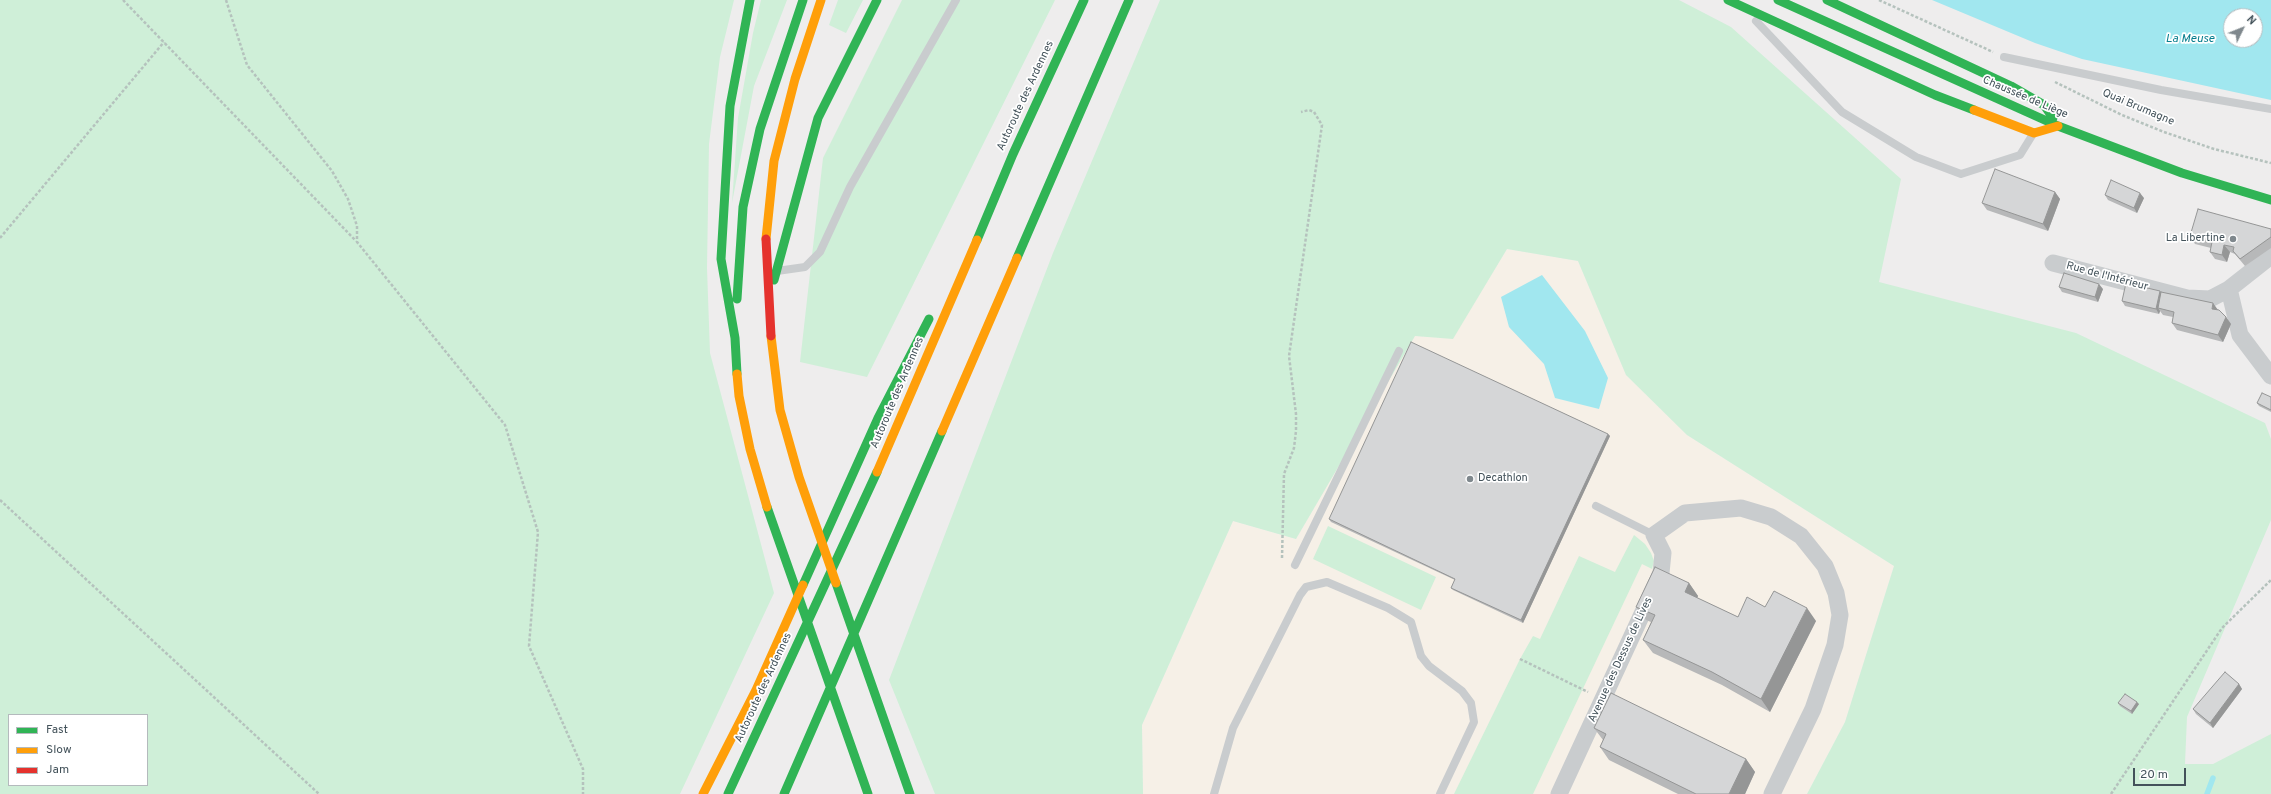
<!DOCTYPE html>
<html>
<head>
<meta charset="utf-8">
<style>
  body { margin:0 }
  #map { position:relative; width:2271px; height:794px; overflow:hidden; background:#eeeded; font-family:Overpass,sans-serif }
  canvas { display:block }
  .legend { position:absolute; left:8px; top:714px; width:140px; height:72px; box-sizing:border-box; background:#fff; border:1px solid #b4babd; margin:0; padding:5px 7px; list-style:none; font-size:12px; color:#43525a }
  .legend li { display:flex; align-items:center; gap:8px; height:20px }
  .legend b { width:20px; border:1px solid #b4babd }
  .north { position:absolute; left:2223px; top:8px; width:40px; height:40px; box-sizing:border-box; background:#fff; border:1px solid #b4babd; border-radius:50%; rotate:47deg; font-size:11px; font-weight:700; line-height:16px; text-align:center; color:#43525a }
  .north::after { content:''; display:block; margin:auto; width:14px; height:18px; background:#7f888d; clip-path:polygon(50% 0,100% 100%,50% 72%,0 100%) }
  .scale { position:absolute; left:2133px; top:768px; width:53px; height:18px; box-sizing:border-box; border:2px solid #43525a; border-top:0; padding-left:5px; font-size:12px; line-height:14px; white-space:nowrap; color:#43525a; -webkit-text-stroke:3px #fff; paint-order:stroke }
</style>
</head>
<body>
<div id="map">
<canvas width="2271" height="794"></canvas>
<ul class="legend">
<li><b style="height:5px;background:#30b455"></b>Fast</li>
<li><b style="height:5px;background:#ff9f0a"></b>Slow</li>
<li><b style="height:5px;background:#e5322d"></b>Jam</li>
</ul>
<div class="north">N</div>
<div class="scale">20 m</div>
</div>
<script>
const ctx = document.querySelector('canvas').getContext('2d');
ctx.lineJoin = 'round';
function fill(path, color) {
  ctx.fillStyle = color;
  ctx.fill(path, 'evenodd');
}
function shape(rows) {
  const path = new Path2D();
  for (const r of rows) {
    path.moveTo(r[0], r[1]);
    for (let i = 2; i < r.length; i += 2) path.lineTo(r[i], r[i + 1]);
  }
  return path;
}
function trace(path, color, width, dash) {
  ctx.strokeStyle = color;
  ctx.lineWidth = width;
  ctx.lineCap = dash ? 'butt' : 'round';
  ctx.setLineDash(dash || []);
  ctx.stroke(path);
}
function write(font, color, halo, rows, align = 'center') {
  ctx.font = font + ' Overpass,sans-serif';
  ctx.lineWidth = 3.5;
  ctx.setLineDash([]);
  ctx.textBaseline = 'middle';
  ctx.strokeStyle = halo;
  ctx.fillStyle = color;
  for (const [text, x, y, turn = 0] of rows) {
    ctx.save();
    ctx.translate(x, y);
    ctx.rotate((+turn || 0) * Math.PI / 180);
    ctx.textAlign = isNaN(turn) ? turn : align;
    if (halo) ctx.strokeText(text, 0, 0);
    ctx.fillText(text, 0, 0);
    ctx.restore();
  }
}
const commercial = shape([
  [1507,249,1578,261,1626,375,1687,435,1894,566,1845,722,1807,794,1143,794,1142,725,1233,521,1296,539,1415,336,1453,338]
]);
const green = shape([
  [0,0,734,0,720,57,709,144,707,268,710,353,774,593,680,794,0,794],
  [9,715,147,715,147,785,9,785],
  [761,0,787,0,754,86,732,203,738,118,753,33],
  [838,0,863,0,846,33,829,25],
  [902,0,1055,0,867,377,800,362,823,158],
  [1160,0,1679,0,1731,27,1901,179,1879,282,2076,333,2265,423,2271,439,2271,520,2187,717,2185,764,2213,764,2271,734,2271,794,1807,794,1845,722,1894,566,1687,435,1626,375,1578,261,1507,249,1453,339,1415,336,1296,539,1233,521,1142,725,1143,794,935,794,889,680,1053,253],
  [1328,526,1436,577,1421,610,1313,559],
  [1634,535,1645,544,1651,553,1654,561,1652,569,1642,564,1533,794,1454,794,1520,659,1533,636,1540,639,1579,556,1615,572]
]);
const water = shape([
  [1932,0,2271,0,2271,100,2082,59,2035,43],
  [2231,16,2255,16,2255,40,2231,40],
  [1542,275,1585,331,1608,378,1599,409,1555,398,1544,364,1509,327,1501,297]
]);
const stream = shape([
  [2207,794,2213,778]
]);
const path = shape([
  [123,0,356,241],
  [226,0,247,65,332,171,348,199,357,226,357,242,505,425,538,532,529,646,583,769,583,794],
  [1879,0,1993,52],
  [2055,82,2122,115,2164,132,2214,149,2271,163],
  [0,238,164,42],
  [0,500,319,794],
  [1282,558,1284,474,1294,448,1296,431,1296,414,1289,356,1322,125,1314,112,1309,110,1301,112],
  [1520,659,1588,692],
  [2111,794,2222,628,2271,580]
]);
const lane = shape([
  [1756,21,1842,112,1916,157,1961,174,2020,155,2033,134],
  [2004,57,2161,90,2271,109],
  [777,271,805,267,820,252,850,187,956,0],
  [1596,506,1654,535],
  [1295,565,1399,351],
  [1214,794,1233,728,1300,595,1306,587,1327,582,1388,608,1411,622,1421,656,1429,666,1462,691,1471,703,1474,722,1440,794]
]);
const street = shape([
  [2053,263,2187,298,2210,299,2229,289,2271,256],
  [2229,289,2240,335,2271,376],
  [1559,794,1661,573,1663,553,1654,535,1685,513,1741,508,1771,517,1801,536,1825,566,1836,593,1840,615,1835,645,1813,709,1772,794]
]);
const fast = shape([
  [1728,0,1935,95,1974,110],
  [1778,0,2058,126,2182,173,2271,200],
  [1827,0,2011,86,2044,105,2053,118],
  [977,240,1013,154,1084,0],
  [1017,258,1129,0],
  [774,280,818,118,877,0],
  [737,299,743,207,760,129,803,0],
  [737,374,735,338,721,259,730,106,750,0],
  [767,507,868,794],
  [836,583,910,794],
  [803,585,878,418,929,319],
  [728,794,877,472],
  [784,794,942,431]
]);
const slow = shape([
  [1974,110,2034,133,2058,126],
  [766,239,774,161,795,79,821,0],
  [771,336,780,410,799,477,836,583],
  [737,374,739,396,750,449,767,507],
  [942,431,1017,258],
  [877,472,977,240],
  [703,794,756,690,803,585]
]);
const jam = shape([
  [766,239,771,336]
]);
const wall = shape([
  [2055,192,2060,199,2048,231,1987,210,1982,203],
  [2105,195,2144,198,2137,213,2108,200],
  [2271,229,2271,248,2245,266,2235,254,2230,252,2227,262,2215,259,2210,252,2211,248,2195,244,2190,236],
  [2059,287,2103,289,2098,302,2062,292],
  [2161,293,2217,309,2226,317,2231,324,2223,342,2177,330,2172,323,2173,317,2163,315,2160,311,2159,314,2125,306,2122,301],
  [2271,397,2271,412,2259,406,2257,403],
  [1608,434,1610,436,1523,623,1453,590,1451,588,1455,580,1331,522,1329,519],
  [1689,583,1698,596,1697,598,1738,617,1765,607,1816,621,1770,712,1722,685,1653,653,1643,640,1651,622,1646,620,1636,607],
  [2239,684,2242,689,2213,728,2196,714,2193,709],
  [2118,703,2139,704,2132,714,2120,706],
  [1594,728,1746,759,1755,772,1745,794,1678,794,1609,760,1600,747,1603,740]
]);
const shadedWall = shape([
  [2055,192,2060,199,2048,231,2043,224],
  [2140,193,2144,198,2137,213,2134,208],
  [2224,245,2230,252,2227,262,2222,255],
  [2099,284,2103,289,2098,302,2095,297],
  [2160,291,2163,296,2158,308,2160,311,2159,314,2156,309],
  [2213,303,2218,310,2212,309],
  [2226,317,2231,324,2223,342,2218,335],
  [1608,434,1610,436,1523,623,1521,620],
  [1689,583,1698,596,1694,605,1685,592],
  [1807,608,1816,621,1770,712,1761,699],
  [2239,684,2242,689,2213,728,2210,723],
  [2137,702,2139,704,2132,714,2131,711],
  [1746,759,1755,772,1745,794,1729,794]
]);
const building = shape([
  [1995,169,2055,192,2043,224,1982,203,1995,169],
  [2111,180,2140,193,2134,208,2105,195,2111,180],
  [2198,209,2271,229,2271,237,2240,259,2233,251,2234,247,2224,245,2222,255,2210,252,2212,242,2190,236,2198,209],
  [2064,273,2099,284,2095,297,2059,287,2064,273],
  [2126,283,2160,291,2156,309,2122,301,2126,283],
  [2161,292,2213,303,2212,309,2219,310,2226,317,2218,335,2172,323,2174,312,2158,308,2161,292],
  [1411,342,1608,434,1521,620,1451,588,1455,579,1329,519,1411,342],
  [2262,393,2271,397,2271,410,2257,403,2262,393],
  [1655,567,1689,583,1685,592,1738,617,1747,597,1765,607,1774,591,1807,608,1761,699,1712,672,1643,640,1655,615,1636,607,1655,567],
  [2225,672,2239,684,2210,723,2193,709,2225,672],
  [1611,693,1746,759,1729,794,1696,794,1600,747,1606,734,1594,728,1611,693],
  [2125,694,2137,702,2131,711,2118,703,2125,694]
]);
const markers = [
  [2233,239,4,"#7f888d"],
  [1470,479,4,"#7f888d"]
];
const streetNames = [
  ["Autoroute des Ardennes",1026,96,-65],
  ["Chaussée de Liège",2025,98,23],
  ["Quai Brumagne",2138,108,23],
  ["Rue de l'Intérieur",2107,277,15],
  ["Autoroute des Ardennes",898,393,-67],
  ["Avenue des Dessus de Lives",1621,660,-65],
  ["Autoroute des Ardennes",764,688,-65]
];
const poiNames = [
  ["La Libertine",2225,239],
  ["Decathlon",1478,479,"left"]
];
const waterNames = [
  ["La Meuse",2190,40]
];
fill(commercial, '#f6f0e7');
fill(green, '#cfefd8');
fill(water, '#a1e7ef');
trace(stream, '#a1e7ef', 5.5);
trace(path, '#b5c2bd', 2.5, [3, 2]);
trace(lane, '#c9ccce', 8);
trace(street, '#c9ccce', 17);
trace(fast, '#30b455', 9);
trace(slow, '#ff9f0a', 9);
trace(jam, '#e5322d', 9);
fill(wall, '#b7b8b9');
fill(shadedWall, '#959696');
fill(building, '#d5d6d7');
trace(building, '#959696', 1);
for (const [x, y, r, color] of markers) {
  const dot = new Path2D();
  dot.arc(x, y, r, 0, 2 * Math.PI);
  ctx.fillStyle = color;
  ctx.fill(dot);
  trace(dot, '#fff', 1.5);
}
write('11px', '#43525a', '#fff', streetNames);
write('11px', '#43525a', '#fff', poiNames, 'right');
write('italic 12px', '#077e8e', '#fff', waterNames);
</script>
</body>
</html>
